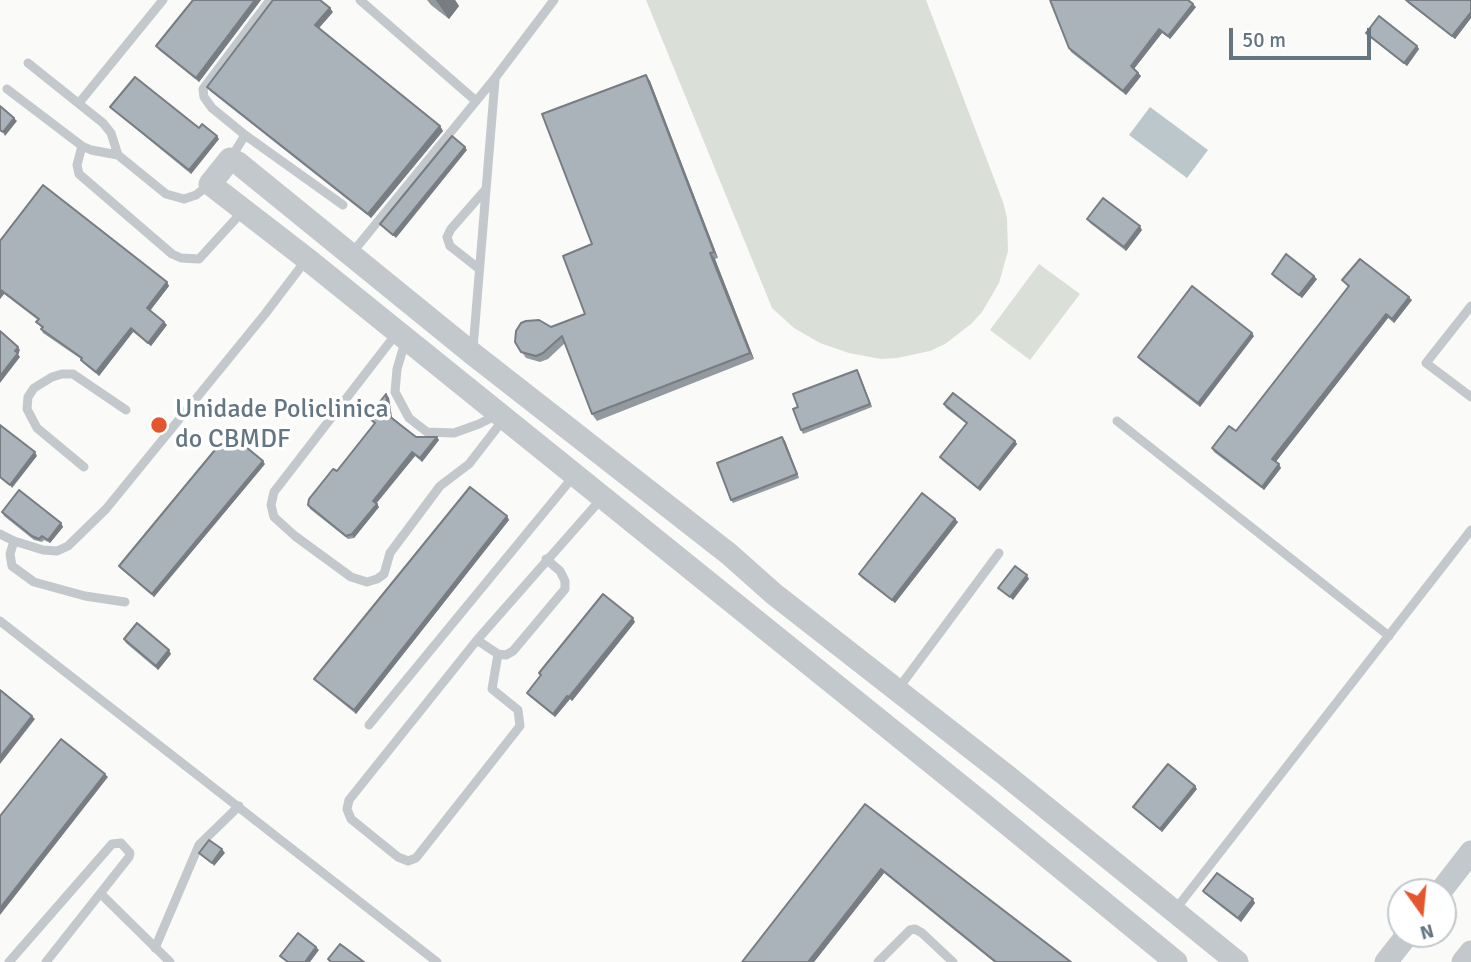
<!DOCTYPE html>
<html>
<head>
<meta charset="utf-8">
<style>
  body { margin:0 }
  #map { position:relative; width:1471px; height:962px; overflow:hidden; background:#fafaf8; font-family:Signika,sans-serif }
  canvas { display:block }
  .north { position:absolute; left:1387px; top:878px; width:70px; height:70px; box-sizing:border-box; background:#fff; border:2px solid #c1c8cd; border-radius:50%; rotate:165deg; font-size:19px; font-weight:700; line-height:28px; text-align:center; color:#657683 }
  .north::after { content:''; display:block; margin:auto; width:24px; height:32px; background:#e4572e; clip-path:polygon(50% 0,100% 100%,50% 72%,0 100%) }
  .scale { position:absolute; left:1229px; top:28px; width:142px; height:32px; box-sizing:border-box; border:4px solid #657683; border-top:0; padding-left:9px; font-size:21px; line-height:24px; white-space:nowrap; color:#657683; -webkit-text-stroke:5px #fff; paint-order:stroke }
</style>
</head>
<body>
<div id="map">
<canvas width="1471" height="962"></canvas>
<div class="north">N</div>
<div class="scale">50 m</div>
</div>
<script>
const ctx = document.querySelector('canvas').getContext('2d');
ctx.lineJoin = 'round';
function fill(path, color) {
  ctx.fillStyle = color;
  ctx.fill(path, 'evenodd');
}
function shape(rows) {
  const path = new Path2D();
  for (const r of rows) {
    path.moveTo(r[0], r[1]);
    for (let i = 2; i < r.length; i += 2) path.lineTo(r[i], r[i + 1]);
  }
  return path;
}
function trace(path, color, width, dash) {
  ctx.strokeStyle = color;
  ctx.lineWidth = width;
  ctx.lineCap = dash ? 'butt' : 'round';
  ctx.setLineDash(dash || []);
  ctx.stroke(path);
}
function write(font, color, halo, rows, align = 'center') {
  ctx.font = font + ' Signika,sans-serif';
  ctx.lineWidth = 7;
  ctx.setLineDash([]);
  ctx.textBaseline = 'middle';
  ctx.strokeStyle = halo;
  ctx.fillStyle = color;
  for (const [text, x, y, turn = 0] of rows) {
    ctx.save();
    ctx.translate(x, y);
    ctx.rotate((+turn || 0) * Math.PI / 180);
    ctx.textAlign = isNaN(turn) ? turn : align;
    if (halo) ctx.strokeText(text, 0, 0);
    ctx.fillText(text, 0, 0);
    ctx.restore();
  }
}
const green = shape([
  [646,0,926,0,1003,202,1007,218,1008,251,999,283,982,312,971,324,945,344,930,351,897,358,881,359,849,353,820,343,794,328,772,308],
  [1039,264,1080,294,1030,360,990,330]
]);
const water = shape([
  [1150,107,1208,150,1187,178,1129,135]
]);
const service = shape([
  [270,0,203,89,204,97,212,108,245,135,343,205],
  [360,0,476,101],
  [28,63,103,123,111,133,118,155],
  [7,89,82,146,91,150,118,155,166,194,184,199,196,195,210,184],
  [79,103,163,0],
  [82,146,77,165,79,174,172,254,181,258,199,259,242,212],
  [231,158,245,135],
  [352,253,495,78,554,0],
  [478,268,450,246,447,237,451,229,486,189],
  [1471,306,1426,363,1471,397],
  [396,334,274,492,271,505,274,517,295,536,351,577,367,582,377,579,384,574,390,553,440,486,469,464,503,420],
  [405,342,397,369,395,392,409,418,427,432,454,433,479,424,497,415],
  [473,349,495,80],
  [1117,421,1389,636],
  [84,467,37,428,27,409,28,397,34,388,52,377,62,374,73,374,126,410],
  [0,534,14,541,43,550,57,551,68,546,106,509,265,314,306,260],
  [14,541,10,554,12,566,34,582,85,596,125,602],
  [0,621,437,962],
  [477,640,498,654,506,655,513,651,565,589,565,581,560,571,546,559],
  [498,654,492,689,518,710,520,726,416,858,408,861,398,857,351,819,347,809,349,800,477,640,602,498],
  [898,689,999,553],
  [369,725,573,477],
  [101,894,170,962],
  [1175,910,1471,530],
  [155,948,199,845,239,806],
  [9,962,112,844,121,843,130,853,129,857,46,962],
  [878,962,910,930,915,929,922,933,953,962]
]);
const tertiary = shape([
  [1440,892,1471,852],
  [1176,962,983,804,307,259,210,184,230,159,238,163,473,354,729,554,774,594,1007,776,1237,962],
  [1386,962,1408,934],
  [1463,962,1471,952]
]);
const wall = shape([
  [193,0,261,0,199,82,159,50,156,46],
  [427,0,455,0,459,6,449,19,431,5],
  [1406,0,1471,0,1471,18,1455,39,1408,3],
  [1196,7,1170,39,1162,33,1134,69,1141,76,1126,95,1071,52,1069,48],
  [333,12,319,28,440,126,443,131,371,218,210,91,207,87],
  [1366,33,1417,46,1419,49,1407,66,1368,36],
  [646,75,650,81,718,258,715,259,754,359,597,421,592,414,565,343,548,359,540,362,526,358,515,342,585,314,592,244],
  [110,107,199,128,219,139,191,174,113,110],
  [1087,219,1142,230,1126,251,1090,223],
  [0,241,167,282,169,286,150,310,164,322,167,325,151,346,133,332,99,376,83,363,81,360,81,359,43,333,41,329,42,328,36,322,38,320,4,294,0,299],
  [1272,274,1317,279,1302,298,1274,277],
  [1342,280,1412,300,1394,323,1388,318,1275,462,1281,468,1264,490,1214,452,1212,448,1236,431,1348,287],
  [1254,336,1200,407,1140,360,1138,357],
  [857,370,872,407,803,434,801,430,798,407],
  [386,394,389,398,392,417,416,437,437,437,439,440,422,462,415,456,376,503,379,507,354,538,348,539,310,509,308,505,375,424,368,417],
  [944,404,1015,441,1017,444,980,491,943,461,940,457,967,424,946,408],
  [785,441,799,478,733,503,731,500],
  [265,464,154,597,121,569,119,566],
  [2,512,61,523,63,527,50,543,44,540,42,542,34,540,4,516],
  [507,516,509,520,356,714,317,682,314,679],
  [955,519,958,522,895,603,862,578,859,574],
  [635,622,572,701,570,699,555,717,529,696,527,693,541,676,539,673],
  [124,639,171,654,158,670,126,643],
  [1197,789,1162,832,1136,810,1133,807],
  [865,804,1071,962,994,962,884,873,814,962],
  [1203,891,1255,903,1241,922,1205,894]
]);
const shadedWall = shape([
  [255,0,261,0,199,82,196,78],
  [436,0,455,0,459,6,449,19],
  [1193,4,1196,7,1170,39,1168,36],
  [330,8,333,12,318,29,315,25],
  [1471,12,1471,18,1455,39,1452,36],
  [1159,29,1162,33,1133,70,1131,66],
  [1417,46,1419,49,1407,66,1404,63],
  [1138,73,1141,76,1126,95,1123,91],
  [646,75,650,81,718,258,714,252],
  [14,118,17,121,5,136,3,132],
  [440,126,443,131,371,218,368,214],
  [217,136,219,139,191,174,189,170],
  [465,147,467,150,396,238,393,235],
  [1140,226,1142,230,1126,251,1124,247],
  [710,253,715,259,754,359,750,353],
  [1314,276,1317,279,1302,298,1299,295],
  [167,282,169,286,150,311,147,308],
  [1,290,4,294,0,299,0,292],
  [1409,297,1412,300,1394,323,1392,319],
  [1386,314,1388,318,1275,463,1272,459],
  [164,322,167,325,151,346,148,343],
  [131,328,133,332,99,376,96,372],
  [1252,333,1254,336,1200,407,1198,403],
  [18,347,20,350,18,354,20,357,0,383,0,376],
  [857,370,859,373,872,407,870,404],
  [386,394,389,398,392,419,389,416],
  [437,437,439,440,422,462,420,458],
  [782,437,785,441,799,478,797,474],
  [1015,441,1017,444,980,491,978,488],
  [35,452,37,456,12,488,10,485],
  [412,452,415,456,376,504,373,501],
  [263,461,265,464,154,597,152,594],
  [1279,464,1281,468,1264,490,1262,487],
  [377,504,379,507,354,538,352,534],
  [507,516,509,520,356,714,354,710],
  [955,519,958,522,895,603,892,600],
  [61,523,63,527,50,543,48,540],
  [1027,575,1029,579,1013,600,1010,597],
  [633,618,635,622,572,701,569,697],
  [169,650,171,654,158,670,156,666],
  [567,696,570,699,555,717,553,714],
  [32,716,35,719,0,764,0,757],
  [105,774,108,777,0,915,0,908],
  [1195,786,1197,789,1162,832,1160,829],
  [222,849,225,853,214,866,212,863],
  [881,869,884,873,814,962,808,962],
  [1253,899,1255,903,1241,922,1238,918],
  [316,947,319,950,310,962,305,962]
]);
const building = shape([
  [193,0,255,0,196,78,156,46,193,0],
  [273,0,320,0,330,8,315,25,440,126,368,214,207,87,273,0],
  [1050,0,1188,0,1193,4,1168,36,1159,29,1131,66,1138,73,1123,91,1069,48,1050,0],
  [1406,0,1471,0,1471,12,1452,36,1406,0],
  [1379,16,1417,46,1404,63,1366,33,1379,16],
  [646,75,714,252,710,253,750,353,592,414,562,336,543,353,536,356,521,352,515,342,516,331,521,323,526,321,539,320,551,327,585,314,563,256,592,244,542,114,646,75],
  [135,77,199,128,202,124,217,136,189,170,110,107,135,77],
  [0,106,14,118,3,132,0,130,0,106],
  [452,136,465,147,393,235,380,224,452,136],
  [43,185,167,282,147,308,164,322,148,343,131,328,96,372,81,360,82,358,41,329,43,327,36,322,39,319,1,290,0,292,0,241,43,185],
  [1103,198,1140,226,1124,247,1087,219,1103,198],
  [1286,254,1314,276,1299,295,1272,274,1286,254],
  [1360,259,1409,297,1392,319,1386,314,1272,459,1279,464,1262,487,1212,448,1229,426,1236,431,1349,286,1342,280,1360,259],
  [1192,286,1252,333,1198,403,1138,357,1192,286],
  [0,331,18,347,15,351,18,353,0,376,0,331],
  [857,370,870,404,801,430,793,409,798,407,793,394,857,370],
  [953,393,1015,441,978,488,940,457,967,423,944,404,953,393],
  [386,394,389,416,416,437,437,437,420,458,412,452,373,501,377,504,352,534,346,536,308,505,309,499,333,469,337,471,375,423,368,417,386,394],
  [0,425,35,452,10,485,0,477,0,425],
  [229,433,263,461,152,594,119,566,229,433],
  [782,437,797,474,731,500,717,463,782,437],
  [470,487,507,516,354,710,314,679,470,487],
  [19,490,61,523,48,540,42,536,39,539,32,536,2,512,19,490],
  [922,493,955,519,892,600,859,574,922,493],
  [1015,566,1027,575,1010,597,998,588,1015,566],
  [603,594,633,618,569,697,567,696,553,714,527,693,541,675,539,673,603,594],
  [137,623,169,650,156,666,124,639,137,623],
  [0,690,32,716,0,757,0,690],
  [61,739,105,774,0,908,0,816,61,739],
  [1168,764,1195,786,1160,829,1133,807,1168,764],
  [865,804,1071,962,996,962,881,869,808,962,742,962,865,804],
  [209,840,222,849,212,863,199,853,209,840],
  [1217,873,1253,899,1238,918,1203,891,1217,873],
  [298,933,316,947,305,962,288,962,280,956,298,933],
  [340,944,364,962,331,962,328,959,340,944]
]);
const markers = [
  [159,425,9,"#e4572e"]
];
const poiNames = [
  ["Unidade Policlinica",175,410],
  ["do CBMDF",175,440]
];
fill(green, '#dadfd7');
fill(water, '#bbc7cb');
trace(service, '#c3c8cc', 9);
trace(tertiary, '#c3c8cc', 23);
fill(wall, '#929a9f');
fill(shadedWall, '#777d82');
fill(building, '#aab3b9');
trace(building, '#777d82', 2);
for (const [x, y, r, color] of markers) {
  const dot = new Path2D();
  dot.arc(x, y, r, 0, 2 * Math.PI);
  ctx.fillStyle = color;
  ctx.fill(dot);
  trace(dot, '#fff', 2.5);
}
write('26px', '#657683', '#fff', poiNames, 'left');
</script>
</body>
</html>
